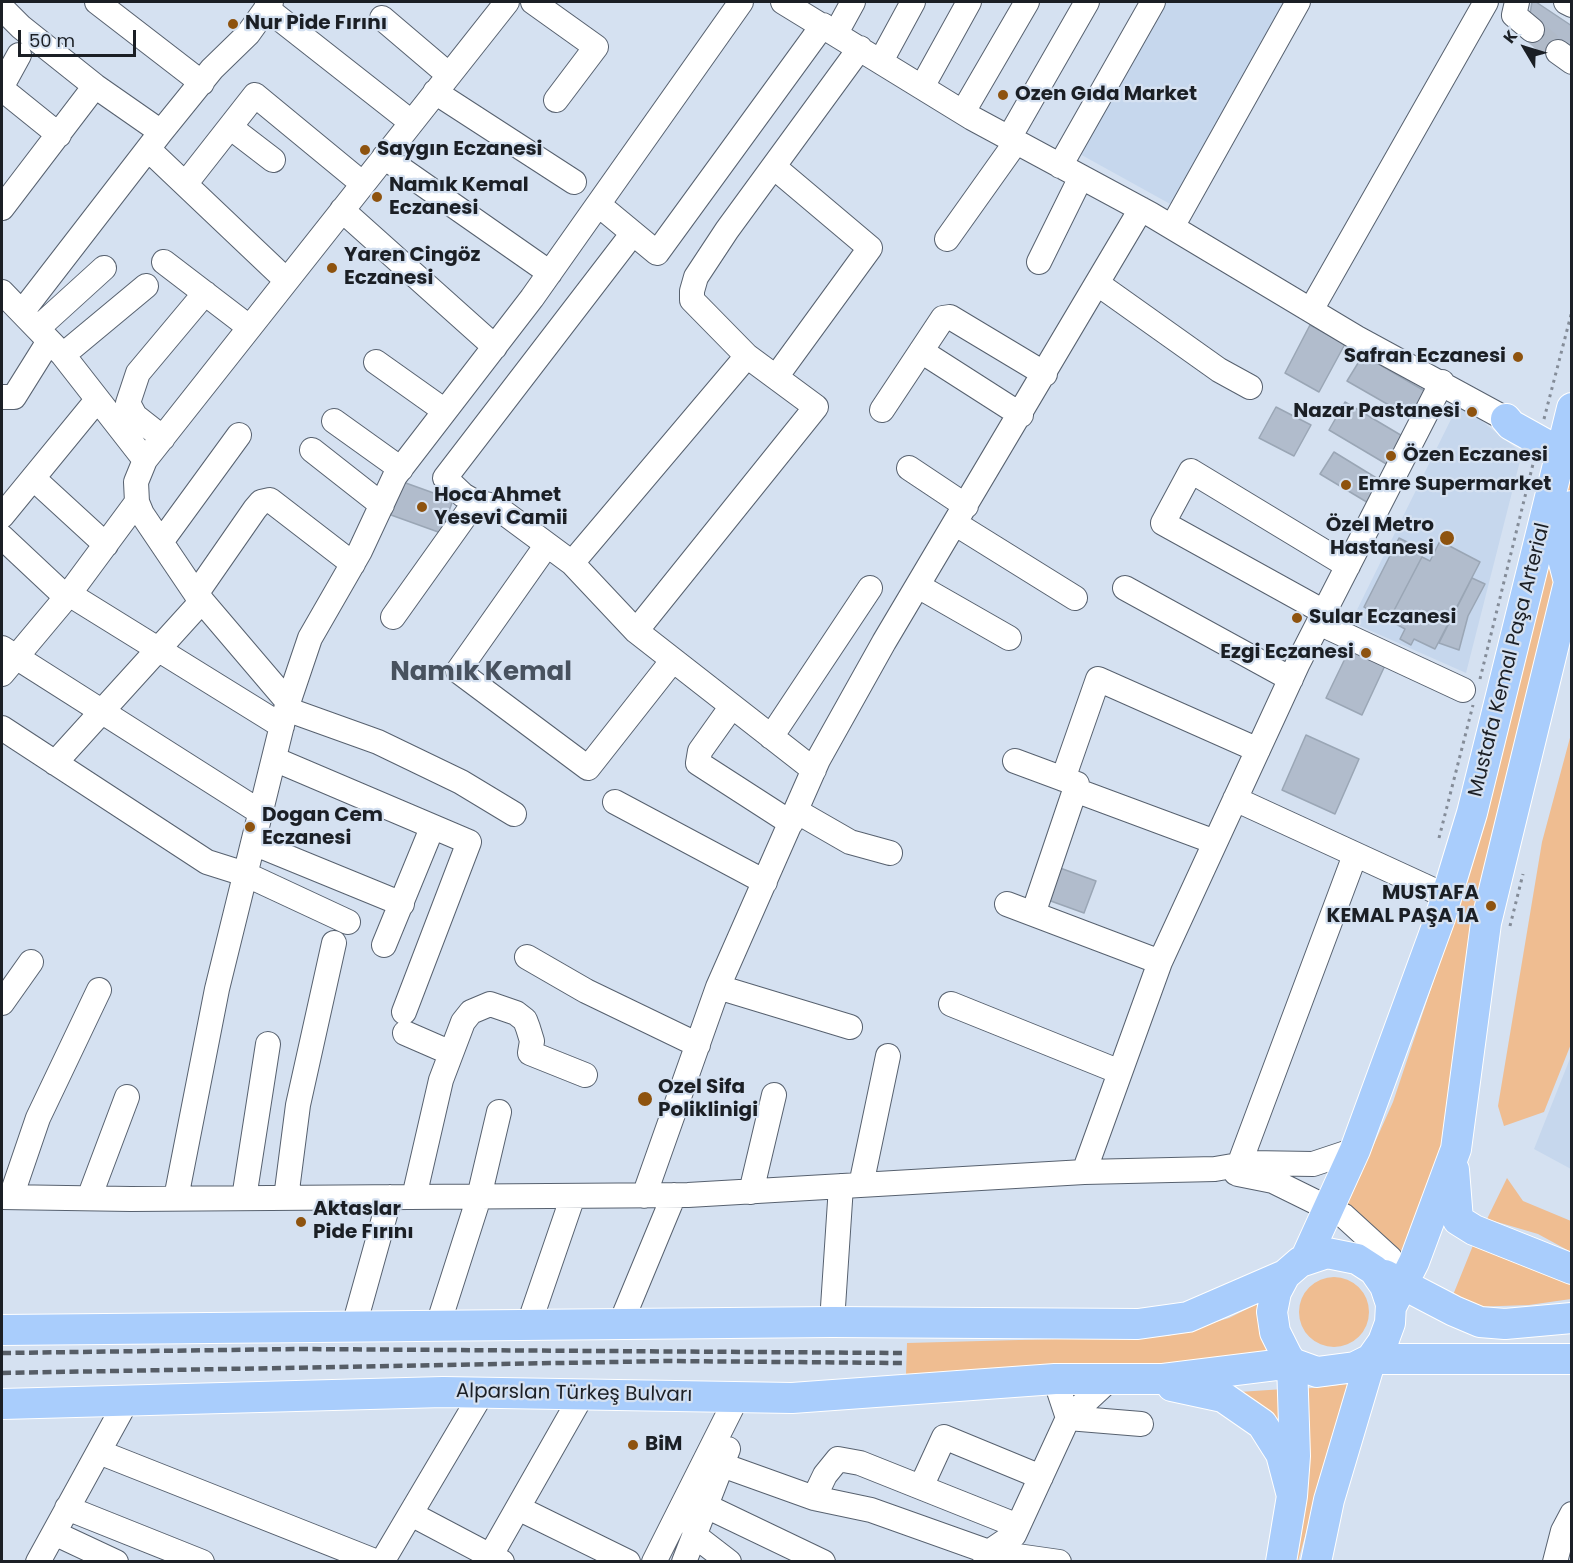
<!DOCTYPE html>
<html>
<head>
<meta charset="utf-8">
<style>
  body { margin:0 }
  #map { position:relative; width:1573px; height:1563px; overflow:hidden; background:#d5e1f1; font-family:Poppins,sans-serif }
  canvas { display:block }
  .frame { position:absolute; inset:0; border:3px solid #1b1f25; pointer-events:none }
  .north { position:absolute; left:1495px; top:18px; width:60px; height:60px; -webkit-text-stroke:4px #d5e1f1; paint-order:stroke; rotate:308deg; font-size:16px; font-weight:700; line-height:24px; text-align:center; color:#1b1f25 }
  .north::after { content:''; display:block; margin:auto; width:21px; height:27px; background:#1b1f25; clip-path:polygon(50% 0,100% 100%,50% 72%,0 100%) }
  .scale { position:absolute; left:18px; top:30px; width:118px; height:27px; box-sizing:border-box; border:3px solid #1b1f25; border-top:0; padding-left:8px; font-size:18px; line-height:21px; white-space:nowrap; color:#1b1f25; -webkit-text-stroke:4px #d5e1f1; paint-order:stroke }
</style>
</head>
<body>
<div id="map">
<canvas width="1573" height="1563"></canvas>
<div class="frame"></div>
<div class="north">K</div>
<div class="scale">50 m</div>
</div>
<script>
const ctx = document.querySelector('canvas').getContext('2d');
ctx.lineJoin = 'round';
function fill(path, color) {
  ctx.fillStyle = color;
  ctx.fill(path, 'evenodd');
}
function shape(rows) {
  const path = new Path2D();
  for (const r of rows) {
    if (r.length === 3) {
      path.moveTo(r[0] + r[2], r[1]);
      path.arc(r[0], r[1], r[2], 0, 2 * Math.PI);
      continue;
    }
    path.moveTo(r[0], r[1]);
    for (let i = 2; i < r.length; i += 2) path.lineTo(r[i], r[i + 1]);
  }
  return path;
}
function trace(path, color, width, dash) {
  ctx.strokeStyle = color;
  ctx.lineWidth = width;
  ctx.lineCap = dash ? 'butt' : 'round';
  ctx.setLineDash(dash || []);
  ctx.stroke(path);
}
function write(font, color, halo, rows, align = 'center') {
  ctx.font = font + ' Poppins,sans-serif';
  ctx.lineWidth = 4.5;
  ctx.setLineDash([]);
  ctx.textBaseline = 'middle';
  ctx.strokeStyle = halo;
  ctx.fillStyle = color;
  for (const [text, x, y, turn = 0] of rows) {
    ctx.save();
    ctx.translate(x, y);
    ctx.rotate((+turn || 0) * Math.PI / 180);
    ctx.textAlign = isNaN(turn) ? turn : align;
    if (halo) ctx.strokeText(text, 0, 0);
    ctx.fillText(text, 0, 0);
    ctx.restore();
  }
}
const built = shape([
  [1166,2,1288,2,1172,205,1078,153],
  [1459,403,1522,453,1466,673,1351,622],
  [1571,1056,1571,1169,1534,1149]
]);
const green = shape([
  [1567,474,1571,474,1571,488,1558,544,1558,581,1442,1152,1402,1259,1346,1207,1393,1102,1445,947],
  [1571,734,1571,1044,1544,1112,1504,1126,1498,1106,1542,842],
  [1507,1178,1523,1201,1571,1221,1571,1252,1538,1234,1487,1219],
  [1476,1238,1571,1275,1571,1299,1529,1305,1471,1307,1453,1295],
  [1334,1312,35],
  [1263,1301,1272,1361,1073,1372,906,1374,907,1343,1168,1336,1229,1318],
  [1348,1384,1298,1561,1295,1562,1306,1507,1310,1458,1303,1389],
  [1284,1389,1291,1467,1224,1393]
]);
const building = shape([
  [1532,2,1536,2,1572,26,1572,51,1553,58,1526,37,1532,2],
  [1310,325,1345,344,1319,392,1285,373,1310,325],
  [1363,355,1430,394,1415,420,1347,381,1363,355],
  [1345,402,1404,437,1388,465,1329,430,1345,402],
  [1276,407,1311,425,1294,456,1259,438,1276,407],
  [1334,452,1383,482,1370,504,1320,474,1334,452],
  [403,482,453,500,441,533,391,515,403,482],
  [1399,538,1425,551,1389,620,1364,607,1399,538],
  [1440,541,1480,562,1435,649,1414,639,1411,645,1400,639,1405,629,1389,620,1422,557,1430,561,1440,541],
  [1472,578,1485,584,1468,616,1459,650,1439,643,1472,578],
  [1353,642,1388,659,1362,715,1326,698,1353,642],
  [1306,735,1359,759,1335,814,1282,790,1306,735],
  [1060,868,1096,881,1084,913,1048,900,1060,868]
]);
const minorTunnel = shape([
  [1532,30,1558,52]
]);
const path = shape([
  [1544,419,1572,311],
  [1480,679,1533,464],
  [1439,838,1473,705],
  [1510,926,1523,874]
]);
const minor = shape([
  [97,2,202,83],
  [533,2,596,47,556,100],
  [783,2,972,118,1150,214,1357,338,1506,419],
  [1517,2,1514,15,1532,30],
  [1566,2,1572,5],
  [2,8,21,27,95,86,161,132],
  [266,8,411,122],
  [382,18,449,75],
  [836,33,853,2],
  [1558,52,1572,62],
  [881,61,913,2],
  [2,86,19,55],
  [922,87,969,2],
  [2,89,59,135],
  [435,92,574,182],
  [963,112,1027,2],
  [230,127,273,160],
  [1009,138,1087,2],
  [148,149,286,280],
  [384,157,550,273],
  [1060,166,1153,2],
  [774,167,870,248,776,377],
  [186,183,255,95,363,184],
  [599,205,657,253,823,25],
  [2,208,95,86],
  [342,210,495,347],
  [1172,227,1298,2],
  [633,233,445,478,463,495,475,502,495,506,572,563,636,631,814,770],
  [947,239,1016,142],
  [164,262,249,327],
  [1039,262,1081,177],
  [1098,284,1219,370,1250,387],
  [2,292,63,355,145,460],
  [1311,310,1486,2],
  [22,312,161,132,212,69,248,34,271,2],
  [38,328,104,268],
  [921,351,1021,415],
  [63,355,146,286],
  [376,362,445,411],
  [2,397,14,397,49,341],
  [882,410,943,318,950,317,1045,374],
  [334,421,401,469],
  [163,438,135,416,128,403,138,373,205,293],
  [312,450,382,505],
  [909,468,966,506],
  [33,478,106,545],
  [2,516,97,400],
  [956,524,1075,598],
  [2,537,66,597],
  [161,542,239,435],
  [546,546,458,671,588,768,673,660],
  [572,563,747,356],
  [918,586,1009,638],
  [1125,588,1291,679],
  [69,594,282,726],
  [196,594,255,509,261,502,270,500,353,564],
  [1324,612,1163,523,1191,471,1348,566],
  [393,617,475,502],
  [1319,623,1463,690],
  [636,631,816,407,747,356,692,300,692,291,696,277,727,230,860,48],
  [2,648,260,812],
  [2,674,69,594,137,502],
  [288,702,196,594,142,514,137,502,136,482,145,460,507,2],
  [732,706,700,751,698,763,791,823],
  [286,709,378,742,461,782,514,814],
  [2,728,207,862,245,874,348,922],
  [771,737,870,588],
  [274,759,469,842,404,1012],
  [1015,761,1077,784,1033,914],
  [55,763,202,601],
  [1063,779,1098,679,1258,750],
  [1075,790,1215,842],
  [1235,799,1446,896],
  [615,802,765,882],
  [796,811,850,842,890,853],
  [253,843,402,904],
  [1007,904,1160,962],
  [384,945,432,828],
  [527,957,586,991,698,1045],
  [718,987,850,1027],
  [2,1003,31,962],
  [951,1004,1120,1072],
  [405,1033,451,1053],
  [1084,1172,1160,962,1298,663,1442,382],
  [1236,1173,1355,855],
  [1238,1174,1273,1181,1344,1216,1390,1258,1402,1285],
  [861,1185,888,1056],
  [751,1192,774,1095],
  [644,1196,718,987,818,760,884,642,1141,209],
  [2,1197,131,1199,688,1195,1084,1172,1215,1169,1250,1163,1313,1164,1355,1150],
  [11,1197,38,1118,99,990],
  [414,1197,441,1080,463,1022,471,1012,490,1004,516,1013,525,1020,528,1028,532,1041,530,1053,585,1075],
  [89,1198,127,1097],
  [176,1198,217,989,286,709,310,638,360,551,395,476,532,298,741,2],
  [244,1198,268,1044],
  [286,1198,298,1105,334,943],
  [832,1322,841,1186],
  [529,1324,573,1196],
  [438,1325,479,1197,499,1112],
  [620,1325,674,1195],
  [354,1326,390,1197],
  [1068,1418,1141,1424],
  [1068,1418,1111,1378],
  [99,1452,377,1562],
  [722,1465,814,1498,871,1510,989,1552,1014,1535,1068,1418,1055,1379],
  [921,1487,944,1437,1041,1477],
  [814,1498,825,1475,838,1459,860,1463,1018,1526],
  [706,1506,823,1562],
  [67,1508,202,1562],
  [518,1508,628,1562],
  [411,1514,502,1562],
  [54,1533,116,1562],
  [694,1535,729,1562],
  [985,1557,989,1552,1059,1562],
  [38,1562,127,1400],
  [382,1562,482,1393],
  [487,1562,582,1395],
  [654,1562,737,1397],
  [684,1562,728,1449],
  [1555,1562,1563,1531,1572,1514]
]);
const major = shape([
  [1506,419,1511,425,1572,459],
  [1569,582,1561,551,1572,506],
  [1454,1170,1458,1220,1474,1230,1572,1269],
  [1327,1253,1357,1259,1374,1270,1385,1286,1391,1304,1390,1323,1383,1342,1371,1359,1355,1367,1317,1372,1292,1363,1287,1356,1275,1332,1272,1312,1276,1292,1285,1275,1300,1262,1327,1253],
  [1305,1260,1355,1150,1440,918,1472,813,1572,408],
  [1385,1275,1454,1311,1480,1322,1505,1324,1572,1318],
  [1391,1307,1414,1262,1456,1149,1486,923,1572,570],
  [2,1330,832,1322,1138,1324,1188,1317,1285,1275],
  [1172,1386,1223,1397,1262,1424,1281,1454,1292,1496],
  [2,1404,443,1392,792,1398,1055,1379,1163,1379,1292,1363],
  [1281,1562,1292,1496,1295,1456,1292,1363],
  [1316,1562,1329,1500,1371,1359,1572,1359]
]);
const rail = shape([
  [2,1353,298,1349,903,1353],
  [2,1373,669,1361,903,1363]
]);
const markers = [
  [233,24,6,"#8e530f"],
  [1003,95,6,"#8e530f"],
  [365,150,6,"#8e530f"],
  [377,197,6,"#8e530f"],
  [332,268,6,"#8e530f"],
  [1518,357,6,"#8e530f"],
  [1472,412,6,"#8e530f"],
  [1391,456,6,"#8e530f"],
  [1346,485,6,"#8e530f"],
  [422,507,6,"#8e530f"],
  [1447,538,8,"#8e530f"],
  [1297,618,6,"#8e530f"],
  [1366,653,6,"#8e530f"],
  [250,827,6,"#8e530f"],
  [1491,906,6,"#8e530f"],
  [645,1099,8,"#8e530f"],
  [301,1222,6,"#8e530f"],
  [633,1445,6,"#8e530f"]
];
const poiNames = [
  ["Nur Pide Fırını",245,24],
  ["Ozen Gıda Market",1015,95],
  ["Saygın Eczanesi",377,150],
  ["Namık Kemal",389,186],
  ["Eczanesi",389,209],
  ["Yaren Cingöz",344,256],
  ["Eczanesi",344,279],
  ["Safran Eczanesi",1506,357,"right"],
  ["Nazar Pastanesi",1460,412,"right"],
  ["Özen Eczanesi",1403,456],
  ["Emre Supermarket",1358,485],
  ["Hoca Ahmet",434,496],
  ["Yesevi Camii",434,519],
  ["Özel Metro",1434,526,"right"],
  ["Hastanesi",1434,549,"right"],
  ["Sular Eczanesi",1309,618],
  ["Ezgi Eczanesi",1354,653,"right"],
  ["Dogan Cem",262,816],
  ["Eczanesi",262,839],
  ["MUSTAFA",1479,894,"right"],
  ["KEMAL PAŞA 1A",1479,917,"right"],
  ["Ozel Sifa",658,1088],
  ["Poliklinigi",658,1111],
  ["Aktaslar",313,1210],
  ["Pide Fırını",313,1233],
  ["BiM",645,1445]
];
const streetNames = [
  ["Mustafa Kemal Paşa Arterial",1510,660,-76],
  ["Alparslan Türkeş Bulvarı",574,1394,1]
];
const districtNames = [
  ["Namık Kemal",481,673]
];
fill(built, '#c6d7ed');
fill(green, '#efbd91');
fill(building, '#b1bccc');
trace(building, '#9aa6b5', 1.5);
trace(minorTunnel, '#b0bac8', 24, [24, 12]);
trace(minor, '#57616f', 26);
trace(major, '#fff', 32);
trace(path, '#848c98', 3, [3, 4.5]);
trace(minor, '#fff', 24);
trace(major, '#a9cdfc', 30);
trace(rail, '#565d66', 4.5, [9, 4.5]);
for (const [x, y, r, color] of markers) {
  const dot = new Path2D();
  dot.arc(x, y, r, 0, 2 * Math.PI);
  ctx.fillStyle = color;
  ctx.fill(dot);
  trace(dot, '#d5e1f1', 2);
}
write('bold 20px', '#1b1f25', '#d5e1f1', poiNames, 'left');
write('20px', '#1b1f25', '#d5e1f1', streetNames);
write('bold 26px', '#48525f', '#d5e1f1', districtNames);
</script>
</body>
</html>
